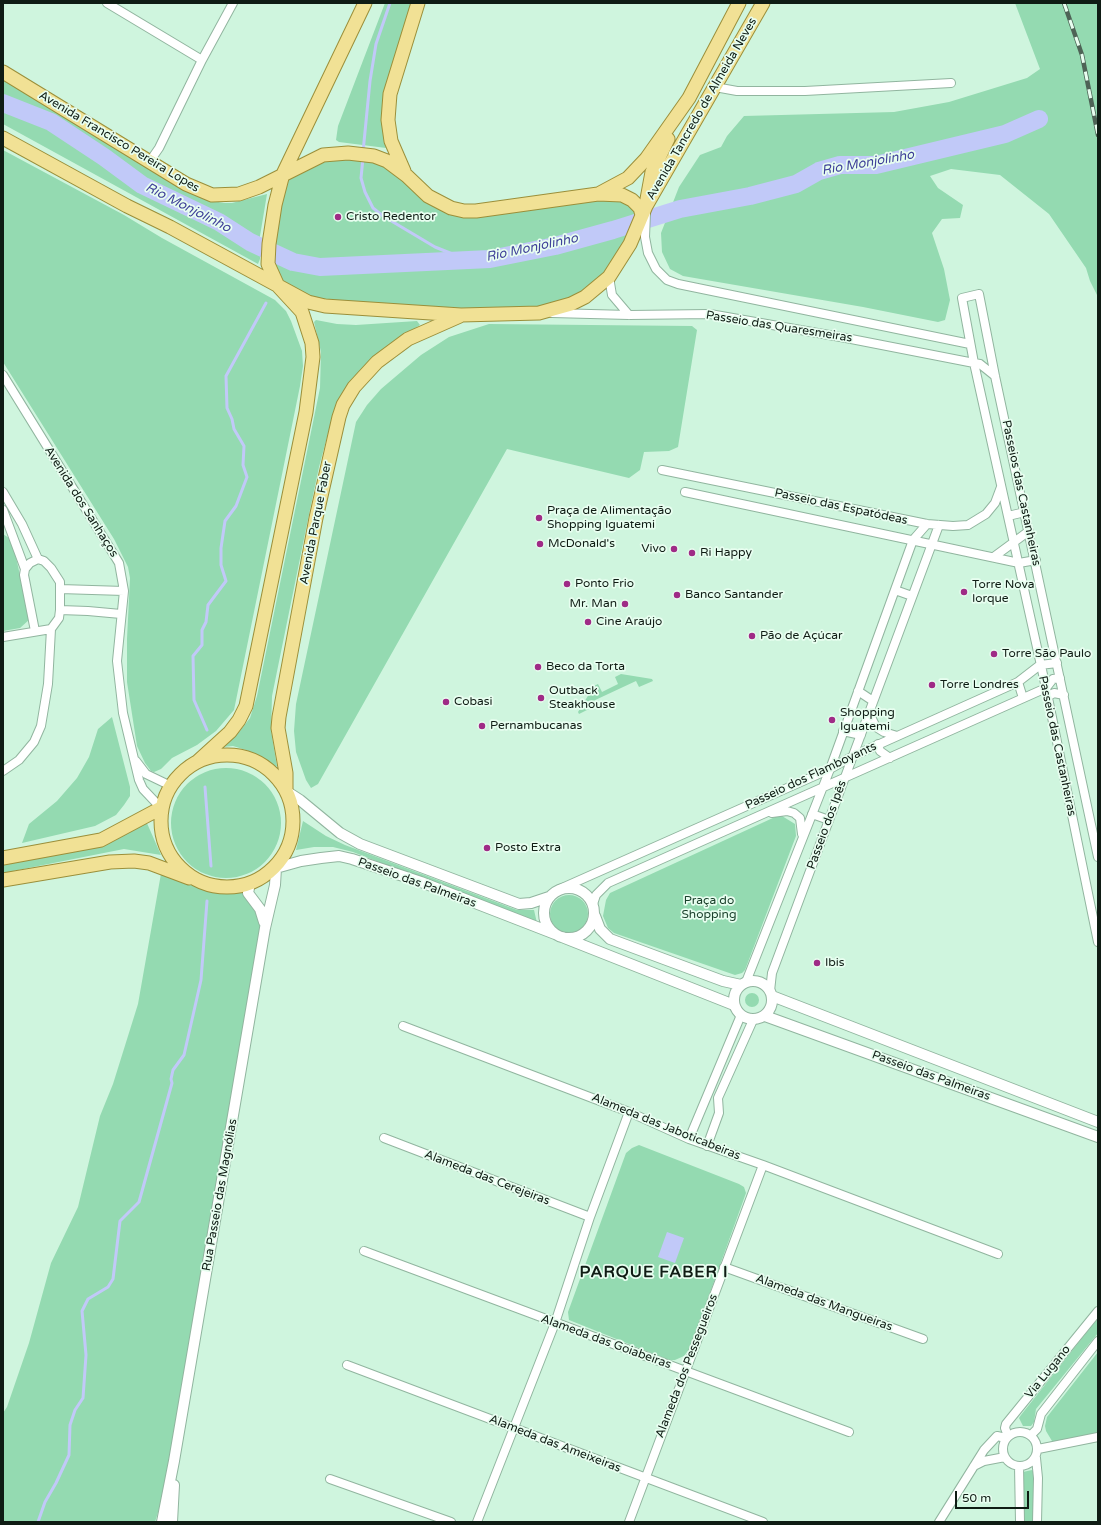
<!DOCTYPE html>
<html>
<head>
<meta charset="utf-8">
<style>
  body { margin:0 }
  #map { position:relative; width:1101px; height:1525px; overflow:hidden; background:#cff5de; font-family:"Varela Round",sans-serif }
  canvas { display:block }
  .frame { position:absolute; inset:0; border:4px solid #0f1c14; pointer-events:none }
  .scale { position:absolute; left:955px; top:1491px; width:74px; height:18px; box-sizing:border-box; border:2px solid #0f1c14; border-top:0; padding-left:5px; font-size:12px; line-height:14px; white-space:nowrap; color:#0f1c14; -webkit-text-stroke:3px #e8fef0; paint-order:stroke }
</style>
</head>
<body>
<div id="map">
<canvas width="1101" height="1525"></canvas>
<div class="frame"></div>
<div class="scale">50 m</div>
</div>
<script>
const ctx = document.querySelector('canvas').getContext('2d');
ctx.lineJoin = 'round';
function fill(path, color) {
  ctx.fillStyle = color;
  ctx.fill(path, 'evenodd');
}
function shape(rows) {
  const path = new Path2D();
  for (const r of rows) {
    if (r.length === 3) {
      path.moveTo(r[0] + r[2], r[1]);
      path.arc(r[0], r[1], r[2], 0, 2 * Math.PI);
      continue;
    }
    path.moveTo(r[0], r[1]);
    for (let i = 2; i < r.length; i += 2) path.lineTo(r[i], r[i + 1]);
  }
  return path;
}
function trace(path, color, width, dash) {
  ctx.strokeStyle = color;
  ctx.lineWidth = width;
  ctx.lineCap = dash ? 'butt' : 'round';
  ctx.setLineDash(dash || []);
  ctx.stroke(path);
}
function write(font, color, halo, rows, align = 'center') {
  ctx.font = font + ' "Varela Round",sans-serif';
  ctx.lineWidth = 3.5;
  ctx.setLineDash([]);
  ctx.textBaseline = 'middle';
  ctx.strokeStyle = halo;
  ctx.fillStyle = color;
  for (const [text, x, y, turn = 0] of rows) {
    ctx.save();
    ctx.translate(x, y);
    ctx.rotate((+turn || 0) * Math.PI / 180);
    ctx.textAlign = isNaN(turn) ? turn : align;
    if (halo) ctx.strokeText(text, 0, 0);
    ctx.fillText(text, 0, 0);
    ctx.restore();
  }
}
const green = shape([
  [385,3,411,3,384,95,382,115,386,148,339,142,336,140,338,126],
  [1015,3,1098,3,1098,297,1090,281,1086,268,1049,214,1000,175,951,169,930,176,938,188,963,205,960,218,942,219,932,233,944,269,950,300,945,320,938,322,863,307,683,276,670,269,662,252,661,233,679,187,700,155,721,147,727,136,744,116,894,112,949,102,1027,78,1040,69],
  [3,80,207,200,224,203,232,203,267,194,260,236,260,259,258,264,3,124],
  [3,150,124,215,162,238,275,300,286,311,291,321,302,351,303,366,300,386,234,710,216,731,197,745,172,758,161,769,154,772,151,771,145,763,137,746,127,682,127,639,130,578,128,567,114,539,3,362],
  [374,156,451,208,622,195,642,215,599,287,539,313,325,306,278,286,269,244,283,174,314,159],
  [316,320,337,324,356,325,417,321,420,325,399,339,330,426,319,467,307,524,272,696,271,730,277,766,275,768,263,759,246,750,233,746,222,747,239,732,250,718,257,696,320,388,321,352,314,322],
  [489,324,692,326,697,330,678,447,669,451,644,452,640,470,629,478,507,449,318,784,311,788,306,780,296,752,294,731,296,704,356,422,367,405,381,389,421,355,449,337],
  [3,534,12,540,30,619,20,628,3,631],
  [621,674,652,679,653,681,639,687,636,681,591,702,593,707,579,714,578,712,594,686,598,684,602,692,618,684,615,677],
  [112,717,130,787,130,796,124,805,116,815,95,826,22,843,29,824,57,801,77,778,89,757,98,729],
  [226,823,55],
  [782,816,795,824,796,836,745,970,742,973,735,975,614,933,608,928,603,916,606,900,610,893,775,817],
  [146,821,161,855,124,849,3,873,3,865,114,841],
  [303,821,326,836,345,845,517,910,534,910,537,923,353,852,333,847,314,847,296,850],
  [162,868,192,879,220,887,233,887,250,883,248,893,263,915,174,1461,155,1522,3,1522,3,1413,7,1407,29,1343,51,1263,78,1207,100,1116,113,1084,138,1004],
  [569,914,19],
  [752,1000,7],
  [639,1145,739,1184,744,1187,746,1193,690,1348,684,1356,675,1360,669,1360,569,1320,568,1312,626,1153,632,1148],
  [1098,1318,1098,1333,1036,1409,1034,1422,1031,1426,1023,1426,1019,1418,1021,1415],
  [1098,1352,1098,1433,1056,1442,1052,1441,1046,1431,1045,1426,1047,1417],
  [1032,1470,1035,1473,1035,1522,1023,1522,1023,1472]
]);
const water = shape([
  [667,1232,684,1238,675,1263,658,1257]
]);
const stream = shape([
  [363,152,370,81,376,44,390,3],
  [363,158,361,178,365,192,373,208,383,216,435,247,470,261],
  [207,730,194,700,193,656,202,645,202,630,206,622,208,605,226,581,221,565,221,548,225,521,236,506,247,477,243,465,244,446,234,429,232,419,227,408,226,376,266,303],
  [205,787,211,866],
  [38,1522,45,1502,56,1483,69,1455,70,1425,75,1410,83,1398,86,1355,82,1311,88,1299,108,1287,113,1279,120,1221,139,1202,172,1083,171,1079,173,1070,184,1055,201,980,207,901]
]);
const river = shape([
  [3,103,51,122,104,157,142,185,219,222,250,242,293,262,320,267,490,259,555,246,613,230,680,209,750,196,796,184,819,171,840,165,876,165,1005,134,1039,119]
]);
const minor = shape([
  [107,3,202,60],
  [715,87,737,91,805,91,951,83],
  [150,161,159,148,202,60,233,3],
  [646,213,645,237,648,253,656,269,667,280,678,284,970,344],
  [609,277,612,295,629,315],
  [552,313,629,315,710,314,846,338,974,363,980,364,995,376],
  [3,375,119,563,124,591,117,661,123,713,139,780,143,789,161,808],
  [662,470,927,524,953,526,968,525,986,514,995,503,1001,487],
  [3,492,22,524,38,559,44,561,51,568,60,582,60,610,59,618,51,629,48,684,41,726,34,742,19,760,3,771],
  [685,492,1019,563,1036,560],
  [3,510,25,569],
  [1008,516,1025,512],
  [995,556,1029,531],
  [60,589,124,591],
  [895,590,912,596],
  [60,610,88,611,121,614],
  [35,631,24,575,25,569,30,563,38,559],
  [3,637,51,629],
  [1018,682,1023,698],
  [858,691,873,701],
  [1047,697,1054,693,1064,695],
  [869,713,876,727,884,732,897,736],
  [843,731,861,735],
  [878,744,880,751,890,758],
  [136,761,146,774,171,786],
  [772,813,787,811,794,813,800,818,802,834],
  [812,814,829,820],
  [1098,857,995,376,979,294,962,298,974,363,1046,688,1098,942],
  [562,888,830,769,853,756,1018,682,1040,665,1057,663],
  [593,904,596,895,608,883,1046,688,1053,679,1060,678],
  [746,982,830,769,913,540,927,524],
  [770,991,772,973,939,525],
  [403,1026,629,1112,689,1139,763,1165,998,1254],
  [384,1138,590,1217],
  [689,1139,741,1015],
  [707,1146,719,1113,718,1098,753,1020],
  [364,1251,849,1432],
  [724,1267,923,1339],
  [347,1365,763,1522],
  [1020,1449,17],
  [1031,1435,1037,1429,1041,1414,1098,1341],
  [1008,1436,1005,1428,1006,1424,1098,1311],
  [1038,1449,1098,1437],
  [1036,1458,1038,1478,1037,1522],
  [974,1466,984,1461,1005,1457],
  [1019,1466,1020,1522],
  [330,1479,451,1522],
  [477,1522,555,1323,590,1217,629,1112],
  [629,1522,763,1165],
  [939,1522,984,1450,997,1436,1006,1438]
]);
const tertiary = shape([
  [286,791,300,800,340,833,360,844,519,904,531,903,549,897],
  [250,883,248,893,260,909,264,922],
  [569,913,25],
  [595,916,600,929,610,939,723,981,741,985],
  [562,937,734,1005],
  [753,1000,19],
  [772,996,1098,1122],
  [765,1016,1098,1137],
  [162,1522,174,1461,265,928,275,885,276,868,301,861,321,858,339,856,352,859,421,882,555,934],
  [172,1522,174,1485]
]);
const primary = shape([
  [3,72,186,184,212,195,239,194,259,187,323,155,348,153,374,156,387,161,407,176,428,196,451,208,464,211,476,211,598,194,622,195,632,200,640,208,642,215],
  [3,138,127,206,170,227,308,302,325,306,461,315,539,313,571,304,585,297,609,277,630,244,646,206,763,3],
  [404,171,391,141,388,120,390,94,418,3],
  [600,193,628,178,646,159,689,98,739,3],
  [647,199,652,172,668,139],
  [227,821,66],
  [197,762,230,732,239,720,246,706,306,412,313,357,312,343,302,312,278,286,268,264,269,244,275,205,283,174,365,3],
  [286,791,286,773,278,728,279,717,316,518,339,417,343,405,354,387,377,362,408,339,460,316],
  [3,858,101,840,161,808],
  [3,880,110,862,134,861,149,863,189,878]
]);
const rail = shape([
  [1064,3,1082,55,1098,135]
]);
const markers = [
  [338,217,4,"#9f2b86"],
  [539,518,4,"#9f2b86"],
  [540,544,4,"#9f2b86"],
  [674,549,4,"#9f2b86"],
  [692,553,4,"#9f2b86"],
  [567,584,4,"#9f2b86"],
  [964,592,4,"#9f2b86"],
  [677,595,4,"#9f2b86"],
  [625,604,4,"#9f2b86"],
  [588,622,4,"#9f2b86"],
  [752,636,4,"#9f2b86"],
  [994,654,4,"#9f2b86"],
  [538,667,4,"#9f2b86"],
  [932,685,4,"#9f2b86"],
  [541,698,4,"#9f2b86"],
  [446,702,4,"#9f2b86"],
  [832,720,4,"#9f2b86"],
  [482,726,4,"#9f2b86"],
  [487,848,4,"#9f2b86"],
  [817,963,4,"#9f2b86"]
];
const streetNames = [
  ["Avenida Tancredo de Almeida Neves",702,109,-60],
  ["Avenida Francisco Pereira Lopes",119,142,31],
  ["Passeio das Quaresmeiras",779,327,9],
  ["Passeios das Castanheiras",1021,493,78],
  ["Avenida dos Sanhaços",81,502,58],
  ["Passeio das Espatódeas",841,507,12],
  ["Avenida Parque Faber",316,523,-79],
  ["Passeio das Castanheiras",1057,746,78],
  ["Passeio dos Flamboyants",811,776,-25],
  ["Passeio dos Ipês",827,825,-70],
  ["Passeio das Palmeiras",417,883,20],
  ["Passeio das Palmeiras",931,1076,20],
  ["Alameda das Jaboticabeiras",666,1127,22],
  ["Alameda das Cerejeiras",487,1178,21],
  ["Rua Passeio das Magnólias",220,1195,-80],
  ["Alameda das Mangueiras",824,1303,20],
  ["Alameda das Goiabeiras",606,1342,20],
  ["Alameda dos Pessegueiros",687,1366,-69],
  ["Via Lugano",1048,1372,-51],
  ["Alameda das Ameixeiras",555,1444,21]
];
const poiNames = [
  ["Cristo Redentor",346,217],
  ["Praça de Alimentação",547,511],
  ["Shopping Iguatemi",547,525],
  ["McDonald's",548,544],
  ["Vivo",666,549,"right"],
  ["Ri Happy",700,553],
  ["Ponto Frio",575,584],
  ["Torre Nova",972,585],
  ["Iorque",972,599],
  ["Banco Santander",685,595],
  ["Mr. Man",617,604,"right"],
  ["Cine Araújo",596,622],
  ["Pão de Açúcar",760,636],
  ["Torre São Paulo",1002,654],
  ["Beco da Torta",546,667],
  ["Torre Londres",940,685],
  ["Outback",549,691],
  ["Steakhouse",549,705],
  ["Cobasi",454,702],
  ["Shopping",840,713],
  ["Iguatemi",840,727],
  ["Pernambucanas",490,726],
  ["Posto Extra",495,848],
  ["Ibis",825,963]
];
const parkNames = [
  ["Praça do",709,901],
  ["Shopping",709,915]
];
const waterNames = [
  ["Rio Monjolinho",868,163,-10],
  ["Rio Monjolinho",188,208,27],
  ["Rio Monjolinho",532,248,-12]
];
const districtNames = [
  ["PARQUE FABER I",654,1273]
];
fill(green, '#94dab1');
fill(water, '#c1c9f8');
trace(stream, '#c1c9f8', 3);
trace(river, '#c1c9f8', 18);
trace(minor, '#91b59f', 10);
trace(tertiary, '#91b59f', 12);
trace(primary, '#9b8f3a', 15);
trace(minor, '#fff', 8);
trace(tertiary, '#fff', 10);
trace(primary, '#f1e195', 13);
trace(rail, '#4e6356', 4.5);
trace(rail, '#e8fef0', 3, [9]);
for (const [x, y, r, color] of markers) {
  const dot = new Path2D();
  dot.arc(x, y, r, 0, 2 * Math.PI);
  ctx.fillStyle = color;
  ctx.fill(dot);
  trace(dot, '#e8fef0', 1.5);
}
write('12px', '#0f1c14', '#e8fef0', streetNames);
write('12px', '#0f1c14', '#e8fef0', poiNames, 'left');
write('12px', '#1a402b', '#e8fef0', parkNames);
write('italic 13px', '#3f4099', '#e8fef0', waterNames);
ctx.letterSpacing = '1px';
write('bold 16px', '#0f1c14', '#e8fef0', districtNames);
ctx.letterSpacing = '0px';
</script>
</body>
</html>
